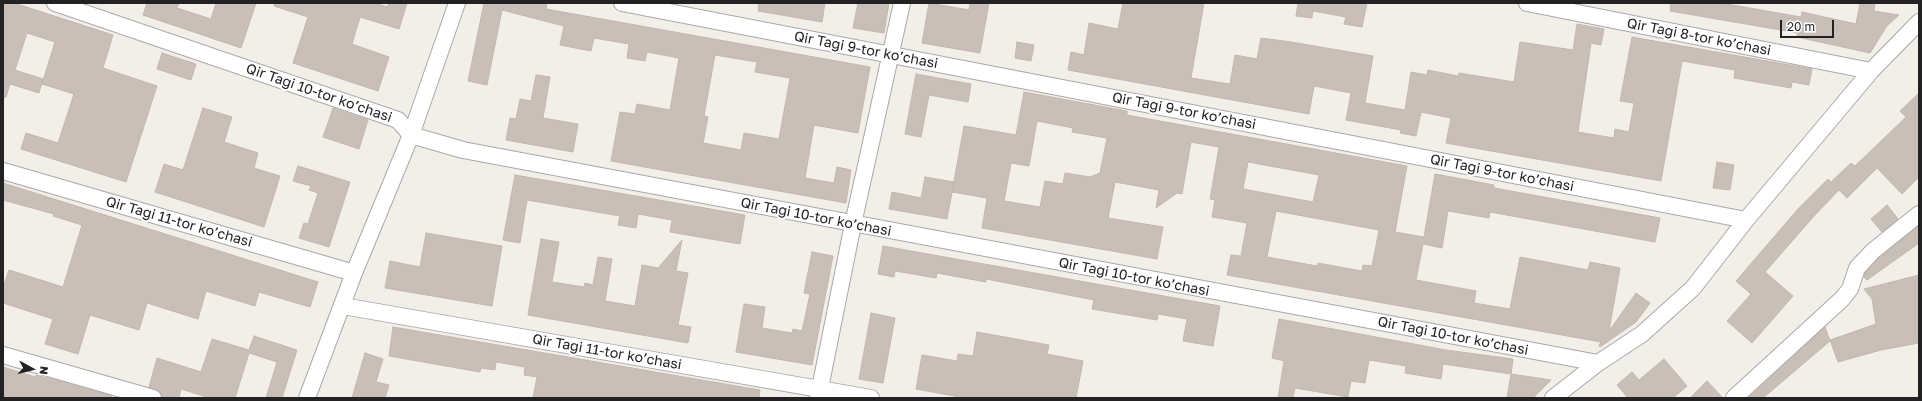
<!DOCTYPE html>
<html>
<head>
<meta charset="utf-8">
<style>
  body { margin:0 }
  #map { position:relative; width:1922px; height:401px; overflow:hidden; background:#f2efe9; font-family:"Golos Text",sans-serif }
  canvas { display:block }
  .frame { position:absolute; inset:0; border:4px solid #222; pointer-events:none }
  .north { position:absolute; left:12px; top:349px; width:40px; height:40px; -webkit-text-stroke:3px #fff; paint-order:stroke; rotate:97deg; font-size:11px; font-weight:700; line-height:16px; text-align:center; color:#222 }
  .north::after { content:''; display:block; margin:auto; width:14px; height:18px; background:#222; clip-path:polygon(50% 0,100% 100%,50% 72%,0 100%) }
  .scale { position:absolute; left:1780px; top:20px; width:54px; height:18px; box-sizing:border-box; border:2px solid #222; border-top:0; padding-left:5px; font-size:12px; line-height:14px; white-space:nowrap; color:#222; -webkit-text-stroke:3px #fff; paint-order:stroke }
</style>
</head>
<body>
<div id="map">
<canvas width="1922" height="401"></canvas>
<div class="frame"></div>
<div class="north">N</div>
<div class="scale">20 m</div>
</div>
<script>
const ctx = document.querySelector('canvas').getContext('2d');
ctx.lineJoin = 'round';
function fill(path, color) {
  ctx.fillStyle = color;
  ctx.fill(path, 'evenodd');
}
function shape(rows) {
  const path = new Path2D();
  for (const r of rows) {
    path.moveTo(r[0], r[1]);
    for (let i = 2; i < r.length; i += 2) path.lineTo(r[i], r[i + 1]);
  }
  return path;
}
function trace(path, color, width, dash) {
  ctx.strokeStyle = color;
  ctx.lineWidth = width;
  ctx.lineCap = dash ? 'butt' : 'round';
  ctx.setLineDash(dash || []);
  ctx.stroke(path);
}
function write(font, color, halo, rows, align = 'center') {
  ctx.font = font + ' "Golos Text",sans-serif';
  ctx.lineWidth = 4;
  ctx.setLineDash([]);
  ctx.textBaseline = 'middle';
  ctx.strokeStyle = halo;
  ctx.fillStyle = color;
  for (const [text, x, y, turn = 0] of rows) {
    ctx.save();
    ctx.translate(x, y);
    ctx.rotate((+turn || 0) * Math.PI / 180);
    ctx.textAlign = isNaN(turn) ? turn : align;
    if (halo) ctx.strokeText(text, 0, 0);
    ctx.fillText(text, 0, 0);
    ctx.restore();
  }
}
const building = shape([
  [3,3,14,3,113,35,103,68,157,86,126,182,21,149,26,133,58,143,74,94,42,84,55,42,27,33,15,70,43,79,39,93,10,84,6,97,3,97,3,3],
  [147,3,179,3,177,8,211,19,216,3,256,3,241,48,143,15,147,3],
  [275,3,375,3,387,7,389,3,407,3,399,29,360,17,352,44,389,57,378,91,293,63,308,17,274,6,275,3],
  [484,3,547,3,546,9,870,67,858,133,814,125,805,178,834,183,837,167,851,170,846,203,611,161,620,112,635,114,637,104,670,110,679,58,647,52,645,61,627,58,629,44,594,38,591,51,560,45,564,26,502,10,487,85,468,81,484,3],
  [715,55,757,62,755,72,790,78,779,139,744,133,741,150,703,143,708,117,704,116,715,55],
  [759,3,825,3,822,22,758,11,759,3],
  [858,3,889,3,884,33,853,28,858,3],
  [929,3,969,10,970,3,989,3,980,53,922,43,929,3],
  [1123,3,1204,3,1191,78,1230,84,1235,55,1257,59,1261,38,1291,42,1373,56,1365,103,1405,110,1411,72,1427,75,1428,70,1458,76,1459,73,1514,82,1520,42,1573,50,1577,24,1604,29,1601,45,1591,43,1578,132,1614,138,1615,129,1629,132,1634,103,1620,101,1632,37,1812,69,1809,85,1792,82,1791,88,1734,78,1735,70,1682,61,1661,181,1446,143,1451,118,1421,112,1416,136,1400,133,1401,130,1346,120,1351,93,1314,86,1309,114,1068,70,1071,52,1084,55,1089,23,1118,29,1123,3],
  [1298,3,1367,3,1362,27,1344,24,1346,17,1313,11,1312,18,1296,16,1298,3],
  [1671,3,1721,3,1801,17,1802,12,1856,24,1860,3,1875,3,1874,11,1899,15,1887,26,1870,53,1797,37,1798,33,1670,11,1671,3],
  [1017,42,1034,45,1031,61,1015,58,1017,42],
  [162,53,196,64,191,80,157,69,162,53],
  [916,74,971,84,968,102,929,95,921,137,905,134,916,74],
  [536,75,550,77,543,118,578,124,573,152,506,140,510,118,516,119,520,99,531,101,536,75],
  [1024,92,1127,111,1127,115,1407,166,1395,232,1424,237,1435,174,1494,185,1494,188,1660,218,1655,242,1490,212,1489,218,1448,211,1442,248,1423,244,1416,280,1476,291,1474,303,1510,309,1520,257,1588,270,1590,262,1620,268,1609,331,1636,293,1650,303,1636,322,1600,347,1599,345,1601,342,1227,275,1231,255,1241,256,1247,223,1212,217,1215,200,1210,199,1219,147,1191,142,1182,194,1177,193,1156,208,1159,190,1115,182,1108,218,1163,227,1157,259,982,228,987,198,952,192,964,126,1016,135,1024,92],
  [1037,121,1073,128,1072,132,1107,138,1100,173,1090,177,1065,173,1063,184,1045,181,1040,207,1004,201,1011,163,1029,166,1037,121],
  [1248,162,1319,175,1313,202,1243,189,1248,162],
  [1276,211,1379,230,1372,266,1363,265,1362,271,1318,263,1317,266,1267,257,1276,211],
  [1919,93,1919,177,1902,194,1877,168,1847,198,1839,190,1815,215,1765,272,1793,296,1752,343,1727,321,1751,294,1736,281,1798,209,1828,179,1831,182,1851,163,1855,166,1906,117,1900,111,1919,93],
  [203,108,232,117,224,142,258,153,254,168,280,176,264,227,155,192,164,164,183,170,203,108],
  [333,108,368,120,359,149,323,137,333,108],
  [1717,162,1734,165,1730,190,1713,188,1717,162],
  [298,166,350,182,329,247,299,238,304,223,308,224,318,193,309,190,311,186,293,181,298,166],
  [515,175,745,215,740,244,670,232,672,220,638,214,636,228,618,225,620,216,527,200,520,243,503,240,515,175],
  [925,177,954,182,947,219,889,209,892,192,921,198,925,177],
  [3,183,318,282,310,307,259,292,255,306,206,291,198,319,147,303,139,330,90,315,78,354,45,344,53,319,3,303,3,288,9,270,63,287,82,225,53,216,54,214,3,200,3,183],
  [1887,205,1898,219,1882,232,1871,219,1887,205],
  [1919,226,1919,243,1867,280,1864,277,1865,273,1879,258,1919,226],
  [426,233,502,246,492,306,385,288,390,261,420,267,426,233],
  [541,239,559,242,552,282,584,287,585,283,593,285,598,257,612,259,605,301,635,306,642,265,658,268,682,240,676,271,688,273,678,325,691,327,688,343,528,315,541,239],
  [883,246,1220,306,1213,346,1183,341,1187,319,1158,314,1157,320,1092,309,1094,300,986,279,986,282,937,273,936,278,895,271,894,277,878,274,883,246],
  [812,252,833,256,812,365,736,352,744,304,765,307,762,328,792,333,793,329,802,331,810,294,804,293,812,252],
  [1919,275,1919,343,1881,350,1838,362,1830,340,1876,324,1872,299,1864,289,1919,275],
  [871,313,895,318,883,383,859,379,871,313],
  [1279,319,1446,350,1513,359,1511,374,1443,364,1441,379,1405,373,1406,366,1369,360,1365,383,1351,381,1348,397,1295,388,1293,398,1278,398,1284,361,1272,358,1279,319],
  [393,327,760,390,759,398,533,398,537,377,524,375,525,367,496,362,495,370,481,368,480,372,389,356,393,327],
  [1825,327,1830,341,1763,398,1748,398,1825,327],
  [977,332,1049,345,1047,354,1083,361,1076,398,965,398,916,389,922,355,957,361,958,354,973,356,977,332],
  [254,336,297,350,282,398,266,398,277,362,249,353,235,398,210,398,181,389,179,398,162,398,160,391,149,387,157,358,201,372,212,339,249,350,254,336],
  [365,353,383,359,376,382,389,385,385,398,352,398,365,353],
  [1664,359,1687,386,1673,398,1628,398,1617,385,1632,372,1639,380,1664,359],
  [3,367,35,377,36,375,59,381,112,396,111,398,10,398,3,396,3,367],
  [1511,374,1551,380,1533,398,1507,398,1511,374],
  [1707,381,1723,398,1690,398,1707,381]
]);
const minor = shape([
  [55,3,398,120,411,135,463,150,1598,363],
  [622,3,1746,220],
  [1527,3,1871,71],
  [3,171,354,273],
  [343,306,871,398],
  [3,355,153,398],
  [307,398,354,273,411,135,457,3],
  [818,398,853,224,902,3],
  [1553,398,1598,363,1642,334,1693,288,1746,220,1871,71,1919,22],
  [1734,398,1842,299,1850,289,1857,268,1873,251,1919,214]
]);
const streetNames = [
  ["Qir Tagi 8-tor koʼchasi",1699,37,11],
  ["Qir Tagi 9-tor koʼchasi",866,50,11],
  ["Qir Tagi 10-tor koʼchasi",319,93,19],
  ["Qir Tagi 9-tor koʼchasi",1184,111,11],
  ["Qir Tagi 9-tor koʼchasi",1502,173,11],
  ["Qir Tagi 10-tor koʼchasi",816,217,11],
  ["Qir Tagi 11-tor koʼchasi",179,222,16],
  ["Qir Tagi 10-tor koʼchasi",1134,277,11],
  ["Qir Tagi 10-tor koʼchasi",1453,336,11],
  ["Qir Tagi 11-tor koʼchasi",607,352,10]
];
fill(building, '#c7bfb8');
trace(building, '#c4b6ab', 1);
trace(minor, '#a9a9a9', 18);
trace(minor, '#fff', 16);
write('14px', '#222', '#fff', streetNames);
</script>
</body>
</html>
